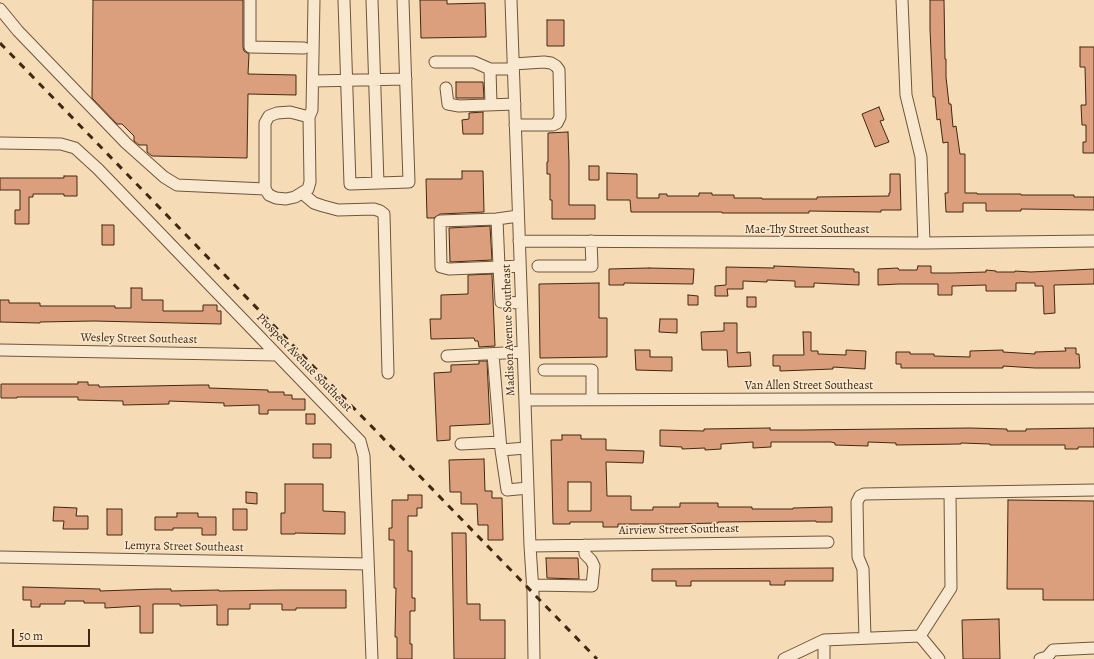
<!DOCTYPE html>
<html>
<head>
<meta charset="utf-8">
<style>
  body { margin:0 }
  #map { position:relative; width:1094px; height:659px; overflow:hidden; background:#f6dcb6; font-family:Alegreya,serif }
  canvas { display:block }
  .scale { position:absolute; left:12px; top:629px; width:78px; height:18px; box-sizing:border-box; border:2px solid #422810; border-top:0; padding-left:5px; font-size:12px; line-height:14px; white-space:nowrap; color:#422810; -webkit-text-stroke:3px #f9e8d0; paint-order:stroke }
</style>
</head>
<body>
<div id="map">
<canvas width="1094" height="659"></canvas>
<div class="scale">50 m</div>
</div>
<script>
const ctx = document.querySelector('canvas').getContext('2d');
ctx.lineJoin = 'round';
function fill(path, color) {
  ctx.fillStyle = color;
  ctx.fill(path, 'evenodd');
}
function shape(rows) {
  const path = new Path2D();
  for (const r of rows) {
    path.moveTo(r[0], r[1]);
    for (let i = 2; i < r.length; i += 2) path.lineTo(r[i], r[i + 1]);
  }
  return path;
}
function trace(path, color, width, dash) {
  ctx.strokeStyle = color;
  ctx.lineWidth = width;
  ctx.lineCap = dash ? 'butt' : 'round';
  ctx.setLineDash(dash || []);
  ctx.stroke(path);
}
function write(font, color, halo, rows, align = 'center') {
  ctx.font = font + ' Alegreya,serif';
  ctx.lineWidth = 3;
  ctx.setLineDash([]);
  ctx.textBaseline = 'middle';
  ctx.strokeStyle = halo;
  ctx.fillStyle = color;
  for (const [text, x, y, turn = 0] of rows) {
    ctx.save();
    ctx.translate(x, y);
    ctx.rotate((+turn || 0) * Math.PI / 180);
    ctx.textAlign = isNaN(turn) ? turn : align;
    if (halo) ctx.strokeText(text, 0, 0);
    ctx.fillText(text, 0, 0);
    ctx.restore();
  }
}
const building = shape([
  [93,0,243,0,243,47,244,51,249,54,248,74,296,75,296,95,248,94,247,158,152,156,147,152,147,145,139,145,134,141,134,136,122,124,117,124,92,98,93,0],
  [420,0,447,0,447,4,485,3,486,37,421,38,420,0],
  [930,0,944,0,945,59,946,59,946,77,949,104,951,104,953,127,956,126,960,154,965,154,965,193,977,193,977,194,1021,194,1021,195,1074,195,1074,197,1094,197,1094,210,1021,209,1021,211,986,211,986,203,963,203,963,212,946,212,945,193,948,193,948,142,943,143,940,119,937,120,935,97,933,97,930,29,930,0],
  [547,20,564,20,564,46,547,46,547,20],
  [1080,47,1094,47,1094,153,1083,153,1083,142,1086,142,1086,125,1082,125,1081,105,1086,105,1085,67,1080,67,1080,47],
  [456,82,483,82,484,98,456,98,456,82],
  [879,107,884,120,880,121,889,142,875,147,862,114,879,107],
  [483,112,483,134,463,134,462,120,469,119,469,113,483,112],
  [568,132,569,162,569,205,595,205,595,219,552,219,552,200,550,200,550,174,547,174,547,162,548,162,548,133,568,132],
  [589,166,599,166,599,180,589,180,589,166],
  [462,171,483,171,484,212,440,214,434,218,427,218,426,179,462,179,462,171],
  [607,173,637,174,637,198,659,198,659,194,667,194,667,196,699,196,699,193,712,193,712,195,734,195,734,198,762,198,762,199,817,199,817,197,889,196,889,193,890,193,890,174,900,174,901,210,881,210,881,212,809,211,809,213,722,213,722,212,631,212,630,200,607,200,607,173],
  [64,176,77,176,77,196,64,196,64,194,33,194,33,197,29,197,29,224,15,224,15,210,20,210,20,190,0,190,0,178,64,178,64,176],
  [102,225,114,225,114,245,102,245,102,225],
  [490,226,492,260,450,262,449,228,490,226],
  [774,266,854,269,854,272,859,272,859,285,814,283,814,287,795,287,795,281,767,280,767,282,743,281,743,289,727,289,728,296,715,296,715,286,726,285,726,267,774,268,774,266],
  [918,266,931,266,931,273,952,273,986,272,986,270,996,271,996,272,1015,272,1015,271,1031,272,1094,269,1094,284,1054,285,1055,313,1044,314,1043,286,1035,286,1035,283,1016,283,1016,291,986,291,986,285,952,286,952,295,938,295,938,284,899,284,878,285,878,269,898,268,899,270,917,270,918,266],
  [649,268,694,269,693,284,624,283,624,285,609,285,609,269,649,268],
  [492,274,495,346,479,347,478,341,475,341,474,338,431,339,430,319,441,319,441,295,468,294,468,275,492,274],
  [599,283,599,318,607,318,607,357,540,358,539,284,599,283],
  [131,288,142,288,142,300,163,300,163,311,203,311,203,305,217,305,217,311,221,311,221,324,94,321,40,322,40,323,0,322,0,300,9,300,9,303,40,303,40,306,115,306,115,308,131,308,131,288],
  [688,295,698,296,698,305,688,305,688,295],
  [747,297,756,297,756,307,747,307,747,297],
  [660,319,677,319,677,333,659,332,660,319],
  [724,323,737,323,737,353,750,352,751,366,728,367,727,350,702,350,701,332,724,331,724,323],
  [803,332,811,332,811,351,818,351,818,354,846,355,846,350,866,351,865,369,833,367,833,369,780,371,780,366,773,366,773,355,804,355,803,332],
  [1065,348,1076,348,1076,354,1079,354,1080,368,1035,368,1003,366,1003,368,901,368,901,364,896,364,896,352,910,352,910,354,934,354,934,356,970,357,970,351,1003,350,1003,352,1035,354,1035,352,1066,351,1065,348],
  [635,350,650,350,650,357,672,357,672,371,636,370,635,350],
  [479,361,487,361,490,424,450,426,450,440,437,441,434,373,451,372,451,365,479,364,479,361],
  [78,382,88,382,88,385,99,385,99,387,199,385,209,385,209,388,268,390,268,392,284,392,284,395,292,395,292,399,305,399,305,410,268,410,268,414,259,414,259,405,224,406,224,403,169,401,169,404,123,405,123,401,78,400,78,397,17,397,17,398,1,398,1,384,78,384,78,382],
  [306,414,315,414,315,424,306,424,306,414],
  [770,428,770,430,803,430,970,428,1007,429,1007,431,1026,431,1026,429,1094,428,1094,447,1078,447,1078,449,1065,449,1065,445,990,445,990,444,961,443,961,444,896,445,896,443,868,442,868,446,835,445,835,443,831,442,771,442,771,447,753,448,753,442,721,444,721,449,705,450,705,448,682,449,682,447,660,446,660,430,704,431,704,429,770,428],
  [562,435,581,435,581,439,606,439,606,450,644,451,643,463,606,462,607,496,631,496,631,510,653,510,653,507,680,507,680,503,718,503,718,507,752,507,752,509,793,509,793,508,832,507,832,522,816,522,816,521,718,522,718,523,670,524,618,524,618,527,603,527,603,522,570,522,570,524,553,524,551,440,562,440,562,435],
  [568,482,591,482,591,511,568,511,568,482],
  [313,444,331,444,331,458,313,458,313,444],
  [484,459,485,491,492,491,492,498,502,498,503,540,488,540,488,525,478,525,477,504,461,504,461,492,450,492,449,460,484,459],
  [285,484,323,484,323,511,345,512,345,534,295,533,295,534,281,534,281,513,285,513,285,484],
  [246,492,257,493,257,504,246,503,246,492],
  [408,495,422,495,422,508,417,508,417,516,408,516,408,551,412,551,412,598,415,598,415,611,410,611,410,644,412,644,412,659,397,659,397,637,395,637,396,588,394,588,394,540,389,540,389,528,392,528,392,500,408,500,408,495],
  [1008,500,1094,501,1094,600,1043,600,1043,589,1007,589,1008,500],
  [54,507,77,508,76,516,88,516,88,529,63,529,64,521,53,521,54,507],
  [107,509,122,509,122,535,107,535,107,509],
  [233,509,247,509,247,530,233,530,233,509],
  [177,513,198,513,198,517,216,517,216,535,202,535,202,528,173,528,173,530,155,530,155,517,177,517,177,513],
  [452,533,466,533,467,604,480,604,480,620,505,620,505,659,454,659,452,533],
  [546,558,578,558,579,579,547,578,546,558],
  [833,568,833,581,785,581,785,585,770,585,770,581,691,581,691,586,676,586,676,581,652,581,652,569,833,568],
  [23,587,100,589,100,591,156,589,171,589,171,591,219,590,219,591,282,590,346,590,346,608,296,608,296,610,282,610,282,604,250,604,250,609,228,609,228,625,217,625,217,605,180,606,180,604,153,604,153,633,140,633,140,606,105,608,105,603,84,603,84,601,65,601,65,604,40,604,40,607,31,607,31,600,23,600,23,587],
  [999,619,1000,659,963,659,962,620,999,619]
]);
const minor = shape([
  [250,0,250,47,304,48],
  [344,0,350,184,409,182,403,0],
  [372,0,378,183],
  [511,0,530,546,533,592,534,659],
  [902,0,906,95,921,157,924,243],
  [0,9,18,31,126,143,164,177,177,185,265,189],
  [435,62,474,62,490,69,513,69],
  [513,64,544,62,551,63,556,66,559,70,560,117,557,123,553,125,515,125],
  [490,69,491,105],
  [313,81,406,79],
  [446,88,448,104,459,106,515,104],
  [309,117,290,112,277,113,269,116,265,123,265,189,269,195,276,198,286,199,295,197,308,189,310,182,309,117,312,110,314,0],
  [0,143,61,144,75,148,98,169,360,441,364,456,372,659],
  [302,193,314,203,323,206,338,210,374,209,380,211,384,214,388,373],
  [518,216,497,219,499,267,520,266],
  [497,219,440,221,441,267,449,269,499,267,501,302,521,303],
  [519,241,924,243,1094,241],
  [538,266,592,266,591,241],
  [0,350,277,355],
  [493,354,501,450,526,448],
  [447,356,523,352],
  [544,370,592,370,592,400],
  [525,400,1092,398],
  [461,444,500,442],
  [501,450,507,490,528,488],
  [530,546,828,542],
  [0,557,368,564],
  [532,585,592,586,594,566,591,560,585,554,585,545],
  [920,636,951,588,950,493],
  [865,638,863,569,858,557,857,502,860,496,864,494,1094,490],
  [784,659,824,640,920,636,939,659],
  [824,659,824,640],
  [1040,659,1047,657,1053,650,1094,648]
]);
const rail = shape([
  [0,43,597,659]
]);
const streetNames = [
  ["Mae-Thy Street Southeast",807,230],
  ["Madison Avenue Southeast",509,330,-92],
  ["Wesley Street Southeast",139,339,1],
  ["Prospect Avenue Southeast",304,363,46],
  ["Van Allen Street Southeast",809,386],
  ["Airview Street Southeast",679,530,-1],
  ["Lemyra Street Southeast",184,547,1]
];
fill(building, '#db9f7e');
trace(building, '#422810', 1);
trace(minor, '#6f553a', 13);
trace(minor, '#f9e8d0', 11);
trace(rail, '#422810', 3, [7, 7]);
write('12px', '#422810', '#f9e8d0', streetNames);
</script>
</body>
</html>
